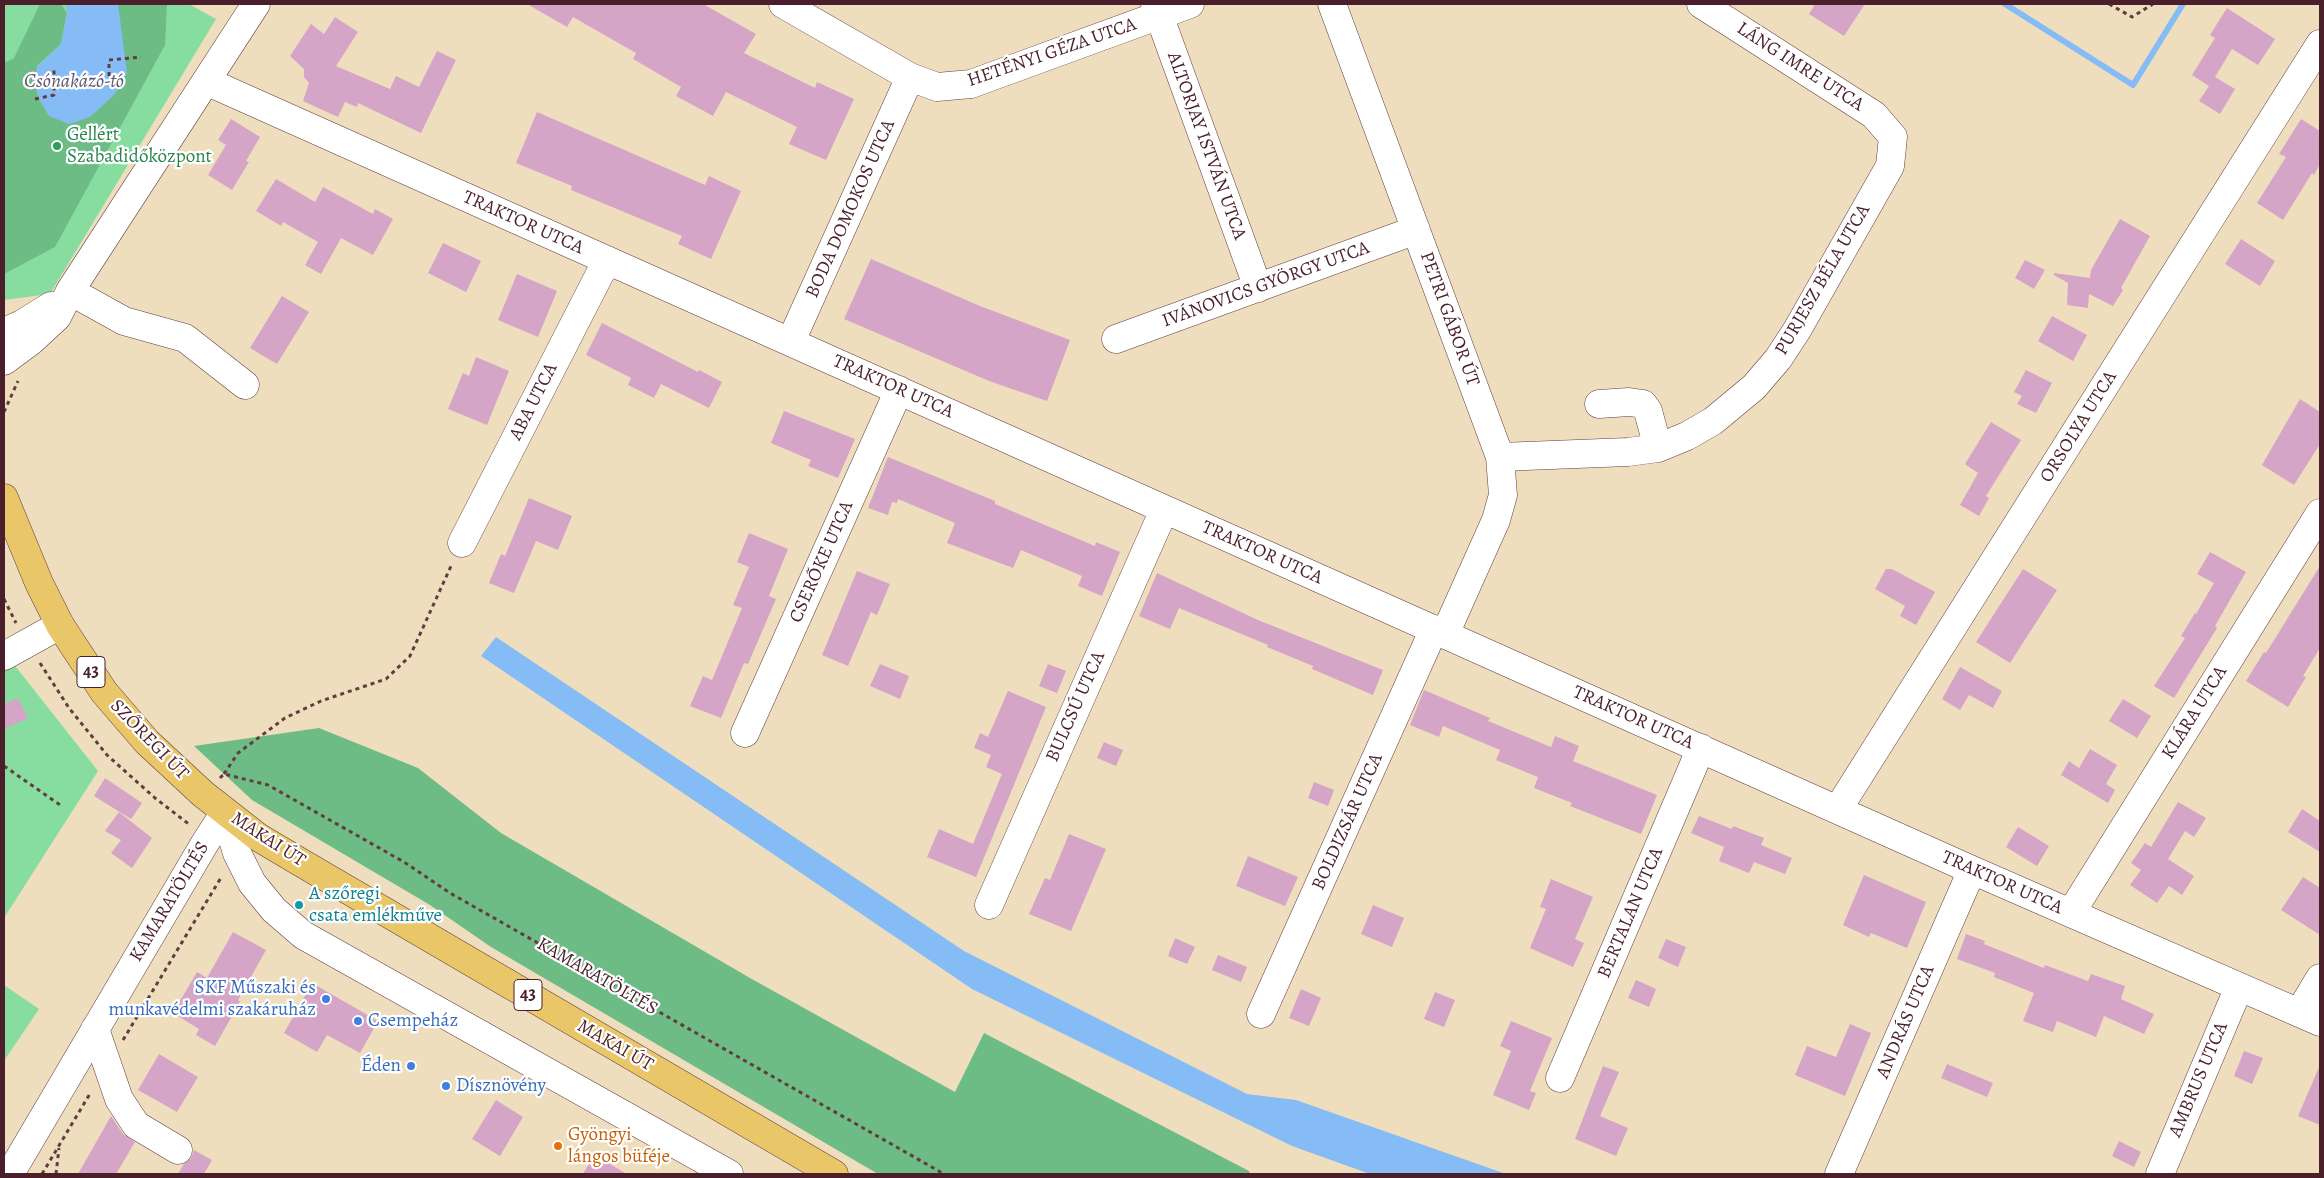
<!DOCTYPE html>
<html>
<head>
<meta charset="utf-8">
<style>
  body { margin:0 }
  #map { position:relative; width:2324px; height:1178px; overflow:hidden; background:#efdebe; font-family:Alegreya,serif }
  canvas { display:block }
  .frame { position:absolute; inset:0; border:5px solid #4a1f2b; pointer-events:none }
</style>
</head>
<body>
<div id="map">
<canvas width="2324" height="1178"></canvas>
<div class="frame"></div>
</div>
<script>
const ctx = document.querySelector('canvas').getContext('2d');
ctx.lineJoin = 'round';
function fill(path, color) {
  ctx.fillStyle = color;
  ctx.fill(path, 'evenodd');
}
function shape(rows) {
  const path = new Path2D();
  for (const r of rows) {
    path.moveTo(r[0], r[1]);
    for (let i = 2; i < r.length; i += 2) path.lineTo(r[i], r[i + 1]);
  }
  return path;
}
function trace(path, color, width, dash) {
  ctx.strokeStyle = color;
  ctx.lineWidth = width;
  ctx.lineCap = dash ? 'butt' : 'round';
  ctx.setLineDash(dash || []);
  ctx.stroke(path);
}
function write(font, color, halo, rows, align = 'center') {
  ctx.font = font + ' Alegreya,serif';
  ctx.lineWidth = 4.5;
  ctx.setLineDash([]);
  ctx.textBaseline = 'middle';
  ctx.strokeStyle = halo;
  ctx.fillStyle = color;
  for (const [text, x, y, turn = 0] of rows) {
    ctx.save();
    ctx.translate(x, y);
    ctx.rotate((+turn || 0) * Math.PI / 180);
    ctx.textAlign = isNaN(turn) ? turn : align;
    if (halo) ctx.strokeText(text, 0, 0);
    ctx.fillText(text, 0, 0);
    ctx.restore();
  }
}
const green = shape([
  [4,4,189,4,216,19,50,294,4,300],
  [4,641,16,667,98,771,4,918],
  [4,985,39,1009,4,1061]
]);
const forest = shape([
  [40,4,61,4,67,13,61,44,37,66,35,84,39,99,118,12,118,4,167,4,165,45,55,247,4,274,4,63,14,58],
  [319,728,418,768,501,833,750,978,955,1092,984,1033,1249,1171,1250,1174,878,1174,491,947,430,905,252,800,194,746]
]);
const water = shape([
  [66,4,118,4,127,73,114,95,90,117,69,124,49,116,39,99,35,84,37,67,61,44,67,13],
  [496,637,964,951,1247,1094,1296,1100,1506,1174,1370,1174,1292,1146,972,989,481,656]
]);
const stream = shape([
  [2005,4,2133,85,2183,4]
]);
const building = shape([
  [527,4,703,4,756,34,744,53,815,88,817,82,854,99,826,160,789,144,797,127,726,92,713,116,676,96,681,87,633,59,636,53,573,17,567,27],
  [1815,4,1865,4,1844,36,1809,14],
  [2227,8,2275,39,2258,65,2232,49,2215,77,2235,89,2220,114,2199,101,2209,86,2192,75,2215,38,2210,35],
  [335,17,358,32,336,66,390,89,396,76,419,87,437,51,456,60,421,133,358,103,357,107,345,102,338,117,303,101,309,83,304,77,304,69,290,56,311,24,324,34],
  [537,112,705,185,709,176,741,191,711,259,678,244,682,236,571,190,572,186,516,163],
  [231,119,260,137,246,161,249,162,232,190,208,175,226,145,218,140],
  [2301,119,2320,131,2320,164,2314,175,2312,173,2283,220,2257,203,2286,157,2279,154],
  [276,179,315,202,323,187,373,214,375,209,393,219,373,255,341,238,321,274,305,265,318,242,283,222,281,226,256,211],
  [2120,219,2150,236,2121,288,2123,290,2113,306,2089,294,2088,308,2067,305,2068,283,2054,275,2054,273,2090,278,2091,270],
  [2241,239,2275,261,2260,286,2225,264],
  [443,243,481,261,466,292,428,273],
  [871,259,980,306,1070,340,1047,401,989,381,844,319],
  [2025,260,2045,270,2034,289,2015,278],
  [517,274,557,291,538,337,498,320],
  [282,296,309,312,277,364,250,348],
  [2052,316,2087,335,2073,361,2038,341],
  [602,323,698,372,699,370,722,382,709,408,661,384,654,398,628,385,631,378,586,355],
  [476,357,509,371,487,425,448,409,463,373,469,376],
  [2026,370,2052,383,2036,413,2017,404,2022,396,2014,392],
  [2300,399,2320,412,2320,444,2294,485,2262,465],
  [784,411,855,439,838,478,808,466,811,460,771,443],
  [1991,422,2021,440,1986,496,1989,498,1979,516,1960,505,1978,473,1965,464],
  [888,457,995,501,995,504,1095,546,1096,542,1120,552,1102,596,1078,586,1082,576,1021,550,1013,568,947,543,955,523,898,499,897,503,892,502,888,515,868,508],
  [529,498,572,516,558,550,536,541,514,593,489,583,501,554,505,556],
  [749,533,788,549,769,596,776,599,748,664,744,663,721,718,690,706,703,676,712,680,742,608,733,605,749,567,737,562],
  [2210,552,2246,572,2215,626,2217,628,2174,698,2154,686,2185,638,2181,636,2195,613,2196,614,2214,583,2197,574],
  [2320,566,2320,648,2303,676,2306,677,2288,707,2246,681,2264,652,2266,653],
  [1886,569,1892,569,1935,592,1916,625,1900,616,1905,606,1875,589],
  [2023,569,2057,590,2010,663,1976,642],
  [857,571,890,584,877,615,871,612,848,666,822,655],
  [1157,573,1258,620,1383,670,1373,695,1312,669,1313,666,1267,647,1268,645,1179,608,1170,629,1139,616],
  [880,664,909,676,900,699,870,686],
  [1048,664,1066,671,1057,693,1039,686],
  [1960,667,2002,691,1993,708,1969,695,1960,710,1942,699],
  [1424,690,1490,718,1488,721,1551,747,1555,736,1579,746,1573,761,1657,795,1641,834,1570,806,1572,803,1534,788,1538,777,1496,760,1500,750,1443,726,1439,737,1410,725],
  [1008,691,1046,707,976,877,927,857,939,829,973,844,1002,774,986,767,991,755,974,748,980,733,988,737],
  [18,698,28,718,4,729,4,704],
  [2123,699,2151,716,2137,738,2109,721],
  [1104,742,1123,750,1116,766,1097,758],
  [2090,749,2117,765,2106,784,2115,790,2108,803,2061,775,2069,761,2079,768],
  [105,778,142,803,131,819,94,796],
  [1314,782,1334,790,1328,806,1308,798],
  [2178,802,2206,818,2194,837,2185,831,2168,859,2194,876,2182,895,2169,886,2157,903,2130,885,2141,870,2131,863,2145,843,2151,847],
  [2302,809,2320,821,2320,852,2288,832],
  [119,812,152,838,132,868,111,853,121,840,105,831],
  [1699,816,1732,829,1733,826,1764,838,1761,845,1792,858,1785,874,1754,862,1749,873,1719,861,1724,847,1691,833],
  [2018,827,2049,846,2037,866,2006,847],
  [1069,834,1106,849,1071,931,1029,914,1045,878,1050,880],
  [1248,856,1298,877,1285,906,1236,886],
  [1864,875,1926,902,1907,948,1871,933,1869,937,1843,925],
  [2303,877,2320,888,2320,935,2281,910],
  [1551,879,1593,897,1575,939,1584,943,1573,967,1530,948,1546,909,1540,907],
  [1373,905,1404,918,1392,947,1361,934],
  [233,932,266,950,238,1000,240,1002,215,1046,196,1035,199,1029,173,1013,197,972,207,978],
  [1966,934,1985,941,1984,944,2044,968,2045,965,2088,981,2091,974,2125,986,2121,999,2154,1014,2144,1034,2104,1016,2096,1037,2057,1021,2053,1032,2023,1021,2034,993,1994,977,1995,973,1957,959],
  [1175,938,1195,947,1187,964,1168,956],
  [1666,939,1686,947,1678,967,1658,958],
  [1218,955,1247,967,1241,982,1212,970],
  [1636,980,1656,989,1649,1007,1628,998],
  [312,983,378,1021,360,1053,327,1035,317,1052,284,1033],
  [1301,989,1321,998,1309,1026,1289,1018],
  [1435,992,1455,1000,1444,1027,1424,1019],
  [1511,1021,1552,1038,1530,1091,1536,1093,1529,1110,1493,1095,1511,1051,1500,1046],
  [1850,1024,1871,1033,1845,1096,1795,1075,1807,1046,1836,1057],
  [2244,1051,2263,1058,2252,1084,2234,1076],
  [159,1054,198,1077,177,1112,138,1090],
  [1947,1064,1993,1083,1987,1097,1941,1078],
  [2320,1065,2320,1125,2298,1116],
  [1603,1066,1619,1072,1600,1116,1628,1128,1616,1156,1575,1139],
  [496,1100,523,1117,500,1156,472,1139],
  [111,1116,123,1134,135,1142,116,1174,78,1174],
  [2119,1141,2141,1152,2134,1167,2112,1156],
  [194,1150,212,1160,204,1174,178,1174,184,1164,191,1158],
  [594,1155,627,1174,583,1174]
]);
const path = shape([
  [2109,4,2132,17,2153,4],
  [109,76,109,60,141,57],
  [35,99,54,95,54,67],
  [4,412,18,381],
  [4,599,16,623],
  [40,663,69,708,107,755,155,798,190,825],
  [4,766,63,807],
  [224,774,238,753,285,718,321,701,386,679,410,656,452,564],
  [220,778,224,774,268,785,404,862,450,893,944,1174],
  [123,1040,222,876],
  [42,1174,91,1092],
  [56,1174,59,1148]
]);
const minor = shape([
  [783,4,910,77,937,87,971,84,1190,4],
  [1155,4,1258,288],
  [1332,4,1500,457,1503,495,1496,520,1445,634],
  [206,81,1972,870,2320,1022],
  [70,291,124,321,185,338,245,385],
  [4,332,22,324,51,306],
  [1116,339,1416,230],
  [791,341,910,77],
  [4,361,31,341,57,317,70,291,256,4],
  [1599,404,1629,402,1643,404,1648,411,1658,448],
  [1500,457,1628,452,1658,448,1687,436,1713,421,1754,387,1778,359,1797,330,1890,166,1893,137,1874,115,1701,4],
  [462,543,607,260],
  [4,656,60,625],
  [745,733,899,390],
  [1838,809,2320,44],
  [225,812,237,853,252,883,274,910,303,935,729,1174],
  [989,905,1164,510],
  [2071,913,2320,513],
  [2299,1013,2320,978],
  [1261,1014,1434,629],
  [95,1029,119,1099,136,1125,178,1150],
  [1560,1078,1701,748],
  [10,1174,205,843,225,812],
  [1839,1174,1972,870],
  [2160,1174,2239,987]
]);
const major = shape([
  [4,498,39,583,60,625,104,692,147,742,203,794,258,837,300,862,834,1174]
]);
const markers = [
  [57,146,5,"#2e9e5b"],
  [299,905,5,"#0f9aa8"],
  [326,999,5,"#3f7fe0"],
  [358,1021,5,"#3f7fe0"],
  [411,1066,5,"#3f7fe0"],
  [446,1086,5,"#3f7fe0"],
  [558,1146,5,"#e8710a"]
];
const shields = [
  [91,672,28],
  [528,995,28]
];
const shieldNames = [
  ["43",91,672],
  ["43",528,995]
];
const streetNames = [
  ["HETÉNYI GÉZA UTCA",1052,53,-19],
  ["LÁNG IMRE UTCA",1800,67,33],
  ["ALTORJAY ISTVÁN UTCA",1206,146,70],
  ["BODA DOMOKOS UTCA",851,209,-66],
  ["TRAKTOR UTCA",523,223,24],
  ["PURJESZ BÉLA UTCA",1823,280,-60],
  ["IVÁNOVICS GYÖRGY UTCA",1266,285,-20],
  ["PETRI GÁBOR ÚT",1449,319,70],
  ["TRAKTOR UTCA",893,387,24],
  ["ABA UTCA",534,402,-63],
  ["ORSOLYA UTCA",2079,427,-58],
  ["TRAKTOR UTCA",1262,553,24],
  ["CSERŐKE UTCA",822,562,-66],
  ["BULCSÚ UTCA",1076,707,-66],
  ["KLÁRA UTCA",2195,713,-58],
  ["TRAKTOR UTCA",1633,718,24],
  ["SZŐREGI ÚT",149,740,46],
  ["BOLDIZSÁR UTCA",1348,822,-66],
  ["MAKAI ÚT",268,840,33],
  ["TRAKTOR UTCA",2002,883,24],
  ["KAMARATÖLTÉS",170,902,-59],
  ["BERTALAN UTCA",1631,913,-67],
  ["KAMARATÖLTÉS",597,977,30],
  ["ANDRÁS UTCA",1906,1022,-67],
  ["MAKAI ÚT",615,1046,30],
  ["AMBRUS UTCA",2199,1080,-67]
];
const leisureNames = [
  ["Gellért",67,135],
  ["Szabadidőközpont",67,157]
];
const cultureNames = [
  ["A szőregi",309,894],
  ["csata emlékműve",309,916]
];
const shopNames = [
  ["SKF Műszaki és",316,988],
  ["munkavédelmi szakáruház",316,1010],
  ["Csempeház",368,1021,"left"],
  ["Éden",401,1066],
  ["Dísznövény",456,1086,"left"]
];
const foodNames = [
  ["Gyöngyi",568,1135],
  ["lángos büféje",568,1157]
];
const waterNames = [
  ["Csónakázó-tó",74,82]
];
fill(green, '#87dda0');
fill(forest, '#6dbc86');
fill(water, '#86bcf5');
trace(stream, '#86bcf5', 6);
fill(building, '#d4a5c7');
trace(minor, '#633c41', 29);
trace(major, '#633c41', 29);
trace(path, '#633c41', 3, [4, 4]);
trace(minor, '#fff', 28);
trace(major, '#e9c769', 28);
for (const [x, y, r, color] of markers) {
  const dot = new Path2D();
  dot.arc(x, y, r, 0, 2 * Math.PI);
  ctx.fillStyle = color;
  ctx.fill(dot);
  trace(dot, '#fff', 2);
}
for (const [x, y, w] of shields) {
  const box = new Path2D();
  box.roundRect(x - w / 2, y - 15.5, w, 31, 4);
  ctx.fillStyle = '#fff';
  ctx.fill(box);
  trace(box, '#4a1f2b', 1);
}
write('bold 18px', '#4a1f2b', null, shieldNames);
write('19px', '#4a1f2b', '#fff', streetNames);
write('19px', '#27864d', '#fff', leisureNames, 'left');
write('19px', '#0d838f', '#fff', cultureNames, 'left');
write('19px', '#366cbe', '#fff', shopNames, 'right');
write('19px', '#c56008', '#fff', foodNames, 'left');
write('italic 20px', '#5f5672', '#fff', waterNames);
</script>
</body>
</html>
